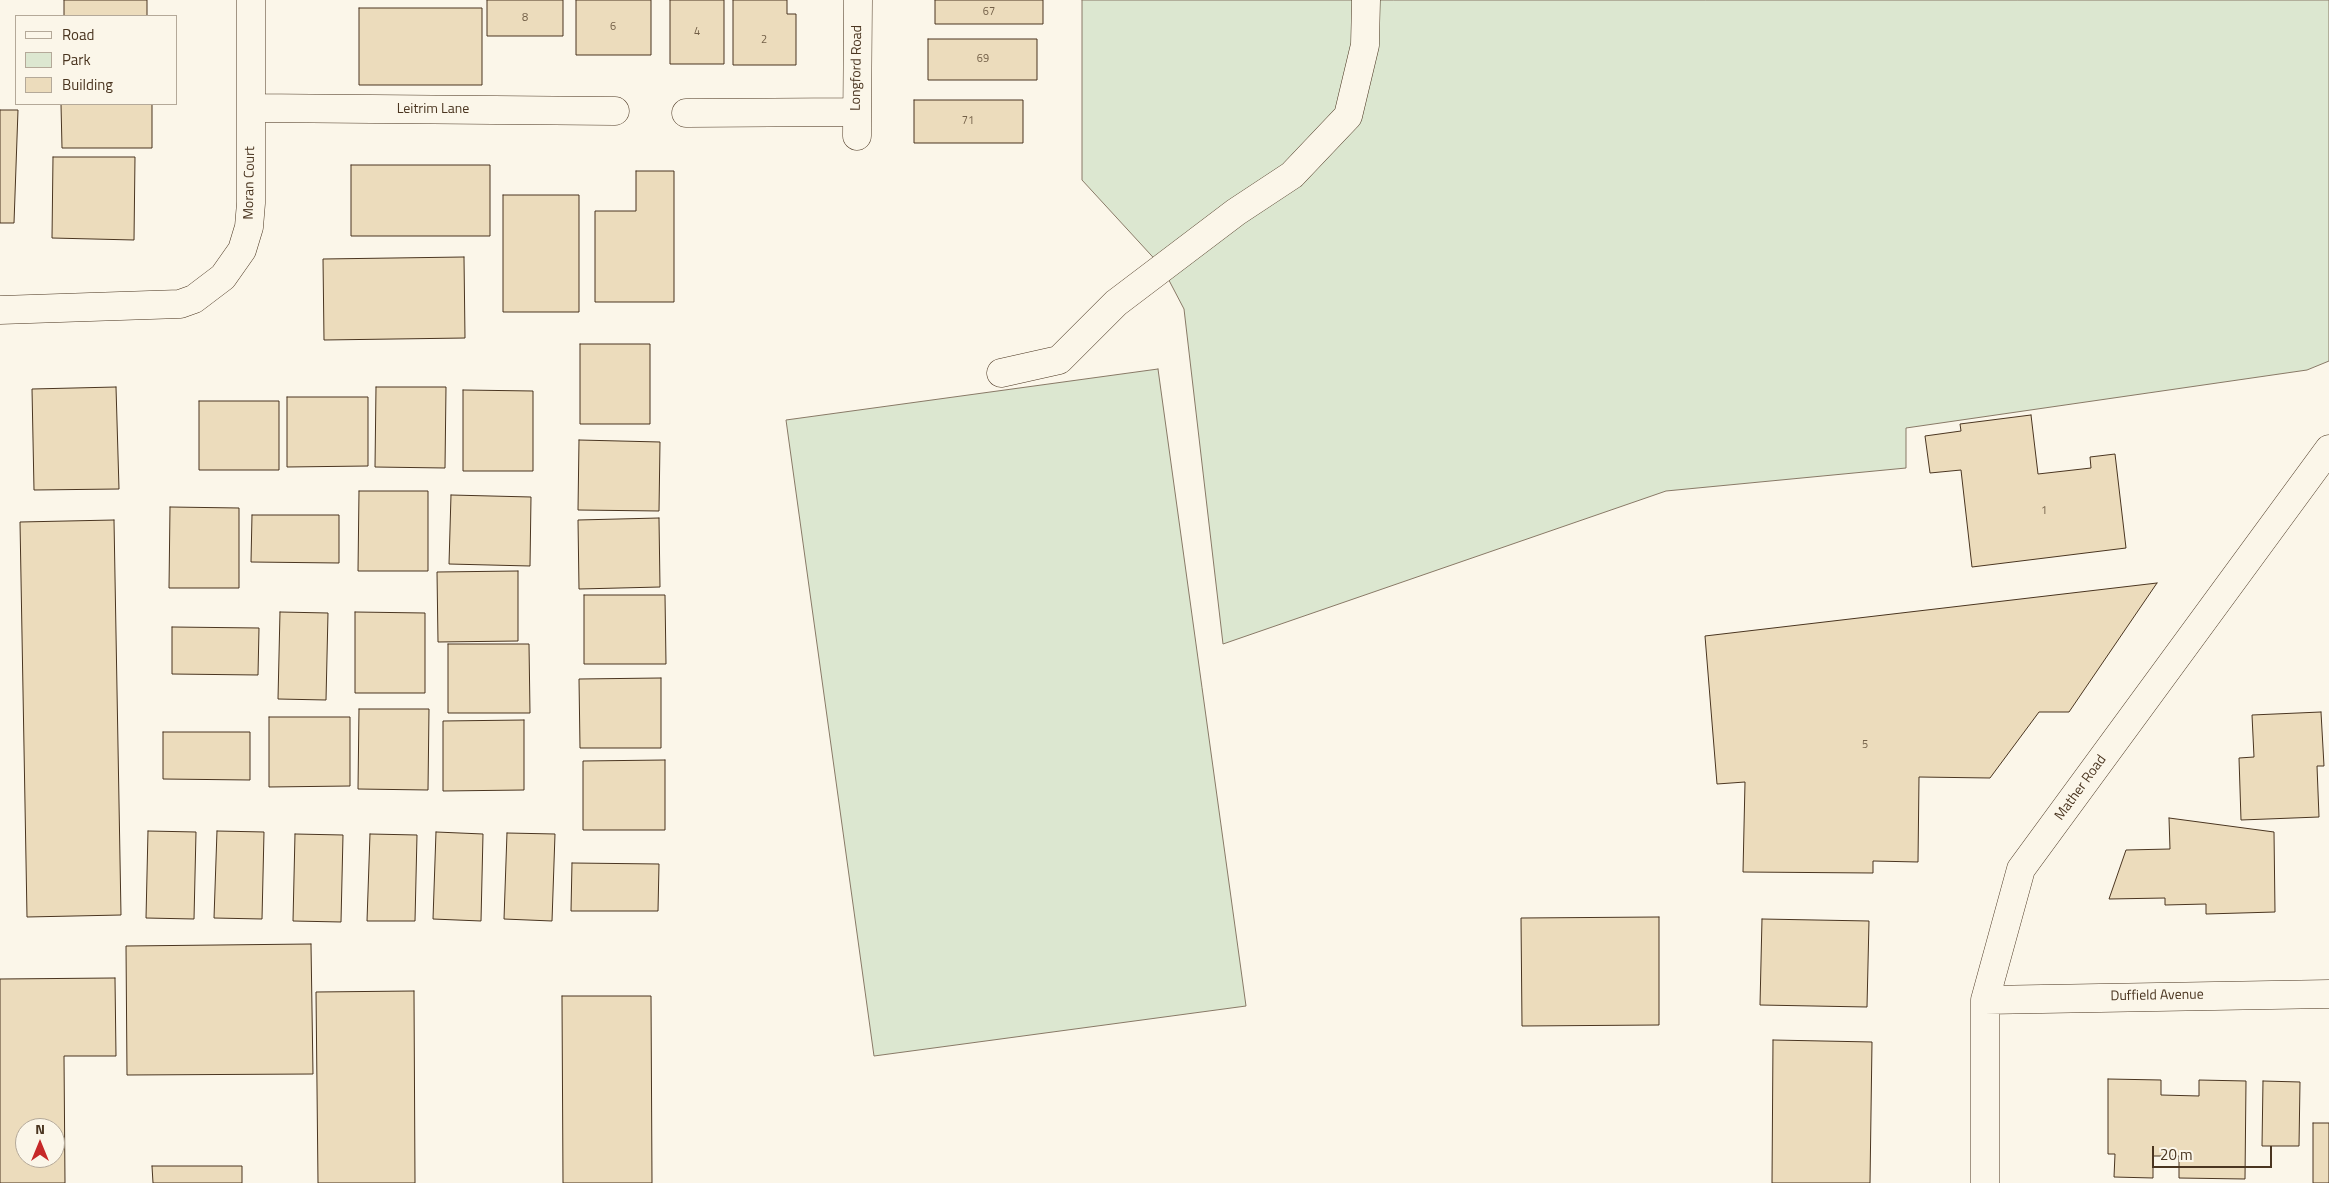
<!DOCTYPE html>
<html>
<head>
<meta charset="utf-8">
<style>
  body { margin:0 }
  #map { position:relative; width:2329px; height:1183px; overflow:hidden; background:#fbf6e9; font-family:"Titillium Web",sans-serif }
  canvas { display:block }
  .legend { position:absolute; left:15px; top:15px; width:162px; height:90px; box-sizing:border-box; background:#fbf6e9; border:1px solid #b4a999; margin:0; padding:6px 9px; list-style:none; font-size:15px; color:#4a3520 }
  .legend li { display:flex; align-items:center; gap:10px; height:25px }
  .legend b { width:25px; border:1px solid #b4a999 }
  .north { position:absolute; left:15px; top:1118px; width:50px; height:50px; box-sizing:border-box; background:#fbf6e9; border:1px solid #b4a999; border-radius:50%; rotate:0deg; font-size:14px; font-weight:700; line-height:20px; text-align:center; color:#4a3520 }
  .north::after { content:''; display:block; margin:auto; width:18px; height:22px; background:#c62828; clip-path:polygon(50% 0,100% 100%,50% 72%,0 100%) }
  .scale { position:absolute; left:2152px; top:1146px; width:120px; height:22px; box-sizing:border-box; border:2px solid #4a3520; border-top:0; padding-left:6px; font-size:15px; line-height:18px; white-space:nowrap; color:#4a3520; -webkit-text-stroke:4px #fbf6e9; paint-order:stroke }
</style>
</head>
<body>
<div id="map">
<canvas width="2329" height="1183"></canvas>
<ul class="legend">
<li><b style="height:6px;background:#fbf6e9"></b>Road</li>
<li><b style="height:14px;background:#dce7d0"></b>Park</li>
<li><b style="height:14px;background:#ecdcbc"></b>Building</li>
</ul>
<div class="north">N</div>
<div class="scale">20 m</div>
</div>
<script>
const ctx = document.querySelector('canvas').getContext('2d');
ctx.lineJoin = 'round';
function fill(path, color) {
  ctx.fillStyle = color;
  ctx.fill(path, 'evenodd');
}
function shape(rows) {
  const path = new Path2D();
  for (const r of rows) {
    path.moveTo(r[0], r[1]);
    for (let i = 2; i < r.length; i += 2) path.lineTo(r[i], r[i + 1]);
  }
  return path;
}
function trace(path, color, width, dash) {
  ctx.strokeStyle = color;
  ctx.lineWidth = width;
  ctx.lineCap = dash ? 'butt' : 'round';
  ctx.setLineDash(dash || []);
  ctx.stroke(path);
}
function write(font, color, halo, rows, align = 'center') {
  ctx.font = font + ' "Titillium Web",sans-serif';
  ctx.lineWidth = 4;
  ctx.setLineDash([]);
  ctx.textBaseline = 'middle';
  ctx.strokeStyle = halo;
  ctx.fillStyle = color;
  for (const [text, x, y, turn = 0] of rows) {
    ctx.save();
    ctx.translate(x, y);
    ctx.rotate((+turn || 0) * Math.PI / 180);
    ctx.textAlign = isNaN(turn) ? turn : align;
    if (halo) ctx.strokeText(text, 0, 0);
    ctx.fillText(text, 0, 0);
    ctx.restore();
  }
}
const green = shape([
  [1082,0,2329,0,2329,361,2307,370,1906,428,1906,468,1666,491,1223,644,1184,309,1162,267,1082,180,1082,0],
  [1158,369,1246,1006,874,1056,786,420,1158,369]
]);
const building = shape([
  [64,0,147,0,147,16,64,16,64,0],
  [487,0,563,0,563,36,487,36,487,0],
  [576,0,651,0,651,55,576,55,576,0],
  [670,0,724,0,724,64,670,64,670,0],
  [733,0,787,0,787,14,796,14,796,65,733,65,733,0],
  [935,0,1043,0,1043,24,935,24,935,0],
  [359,8,482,8,482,85,359,85,359,8],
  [928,39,1037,39,1037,80,928,80,928,39],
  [914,100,1023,100,1023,143,914,143,914,100],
  [61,104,152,104,152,148,62,148,61,104],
  [0,110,18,110,14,223,0,223,0,110],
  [53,157,135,157,134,240,52,238,53,157],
  [351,165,490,165,490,236,351,236,351,165],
  [636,171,674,171,674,302,595,302,595,211,636,211,636,171],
  [503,195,579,195,579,312,503,312,503,195],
  [464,257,465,338,324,340,323,259,464,257],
  [580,344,650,344,650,424,580,424,580,344],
  [116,387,119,489,34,490,32,389,116,387],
  [376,387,446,387,445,468,375,467,376,387],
  [463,390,533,391,533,471,463,471,463,390],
  [287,397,368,397,368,466,287,467,287,397],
  [199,401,279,401,279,470,199,470,199,401],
  [2031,415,2038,474,2091,468,2090,457,2115,454,2126,548,1972,567,1961,470,1930,473,1925,436,1961,431,1960,424,2031,415],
  [579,440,660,442,659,511,578,510,579,440],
  [359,491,428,491,428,571,358,571,359,491],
  [451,495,531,497,530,566,449,564,451,495],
  [170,507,239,508,239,588,169,588,170,507],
  [252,515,339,515,339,563,251,562,252,515],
  [659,518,660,587,579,589,578,520,659,518],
  [114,520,121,915,27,917,20,522,114,520],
  [518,571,518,641,438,642,437,572,518,571],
  [2157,583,2069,712,2039,712,1990,778,1919,777,1918,862,1873,861,1873,873,1743,872,1745,782,1717,784,1705,636,2157,583],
  [584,595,665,595,666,664,584,664,584,595],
  [280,612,328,613,326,700,278,699,280,612],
  [355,612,425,613,425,693,355,693,355,612],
  [172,627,259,628,258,675,172,674,172,627],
  [448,644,529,644,530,713,448,713,448,644],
  [661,678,661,748,580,748,579,679,661,678],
  [359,709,429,709,428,790,358,789,359,709],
  [2321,712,2324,766,2317,766,2319,817,2241,820,2239,758,2254,757,2252,715,2321,712],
  [269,717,350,717,350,786,269,787,269,717],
  [524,720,524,790,443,791,443,721,524,720],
  [163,732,250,732,250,780,163,779,163,732],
  [665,760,665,830,583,830,583,761,665,760],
  [2169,818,2274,832,2275,912,2206,914,2206,904,2165,905,2165,898,2109,899,2126,850,2170,849,2169,818],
  [148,831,196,832,194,919,146,918,148,831],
  [217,831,264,832,262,919,214,918,217,831],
  [436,832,483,834,481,921,433,919,436,832],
  [507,833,555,834,552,921,504,919,507,833],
  [295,834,343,835,341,922,293,921,295,834],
  [370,834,417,835,415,921,367,921,370,834],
  [572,863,659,864,658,911,571,911,572,863],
  [1659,917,1659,1025,1522,1026,1521,918,1659,917],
  [1762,919,1869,921,1867,1007,1760,1005,1762,919],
  [311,944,313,1074,127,1075,126,946,311,944],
  [115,978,116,1056,64,1056,65,1183,0,1183,0,979,115,978],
  [25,1128,55,1128,55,1158,25,1158,25,1128],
  [414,991,415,1183,318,1183,316,992,414,991],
  [562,996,651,996,652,1183,563,1183,562,996],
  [1773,1040,1872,1042,1870,1183,1772,1183,1773,1040],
  [2108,1079,2161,1080,2161,1095,2199,1096,2199,1080,2246,1081,2245,1179,2179,1178,2179,1156,2153,1156,2153,1178,2114,1177,2115,1154,2108,1154,2108,1079],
  [2263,1081,2300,1082,2299,1146,2262,1146,2263,1081],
  [2313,1123,2329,1123,2329,1183,2313,1183,2313,1123],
  [152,1166,242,1166,242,1183,153,1183,152,1166]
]);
const minor = shape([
  [251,108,615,111],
  [686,113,856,112],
  [857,136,858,0],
  [0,310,180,304,194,299,223,277,242,250,249,227,251,203,251,0],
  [1001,373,1059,360,1116,303,1236,212,1292,175,1348,116,1365,45,1366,0],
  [1985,1000,2329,994],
  [1985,1183,1985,1000,2021,869,2329,449]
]);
const numberNames = [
  ["67",989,12],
  ["8",525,18],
  ["6",613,27],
  ["4",697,32],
  ["2",764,40],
  ["69",983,59],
  ["71",968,121],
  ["1",2044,511],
  ["5",1865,745]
];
const streetNames = [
  ["Longford Road",857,68,-89],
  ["Leitrim Lane",433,110],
  ["Moran Court",250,183,-89],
  ["Mather Road",2081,788,-54],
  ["Duffield Avenue",2157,996,-1]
];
fill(green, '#dce7d0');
trace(green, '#887966', 1);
fill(building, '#ecdcbc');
trace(building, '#4a3520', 1);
trace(minor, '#4a3520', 29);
trace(minor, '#fbf6e9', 28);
write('11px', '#725f47', null, numberNames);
write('14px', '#4a3520', '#fbf6e9', streetNames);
</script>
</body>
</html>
